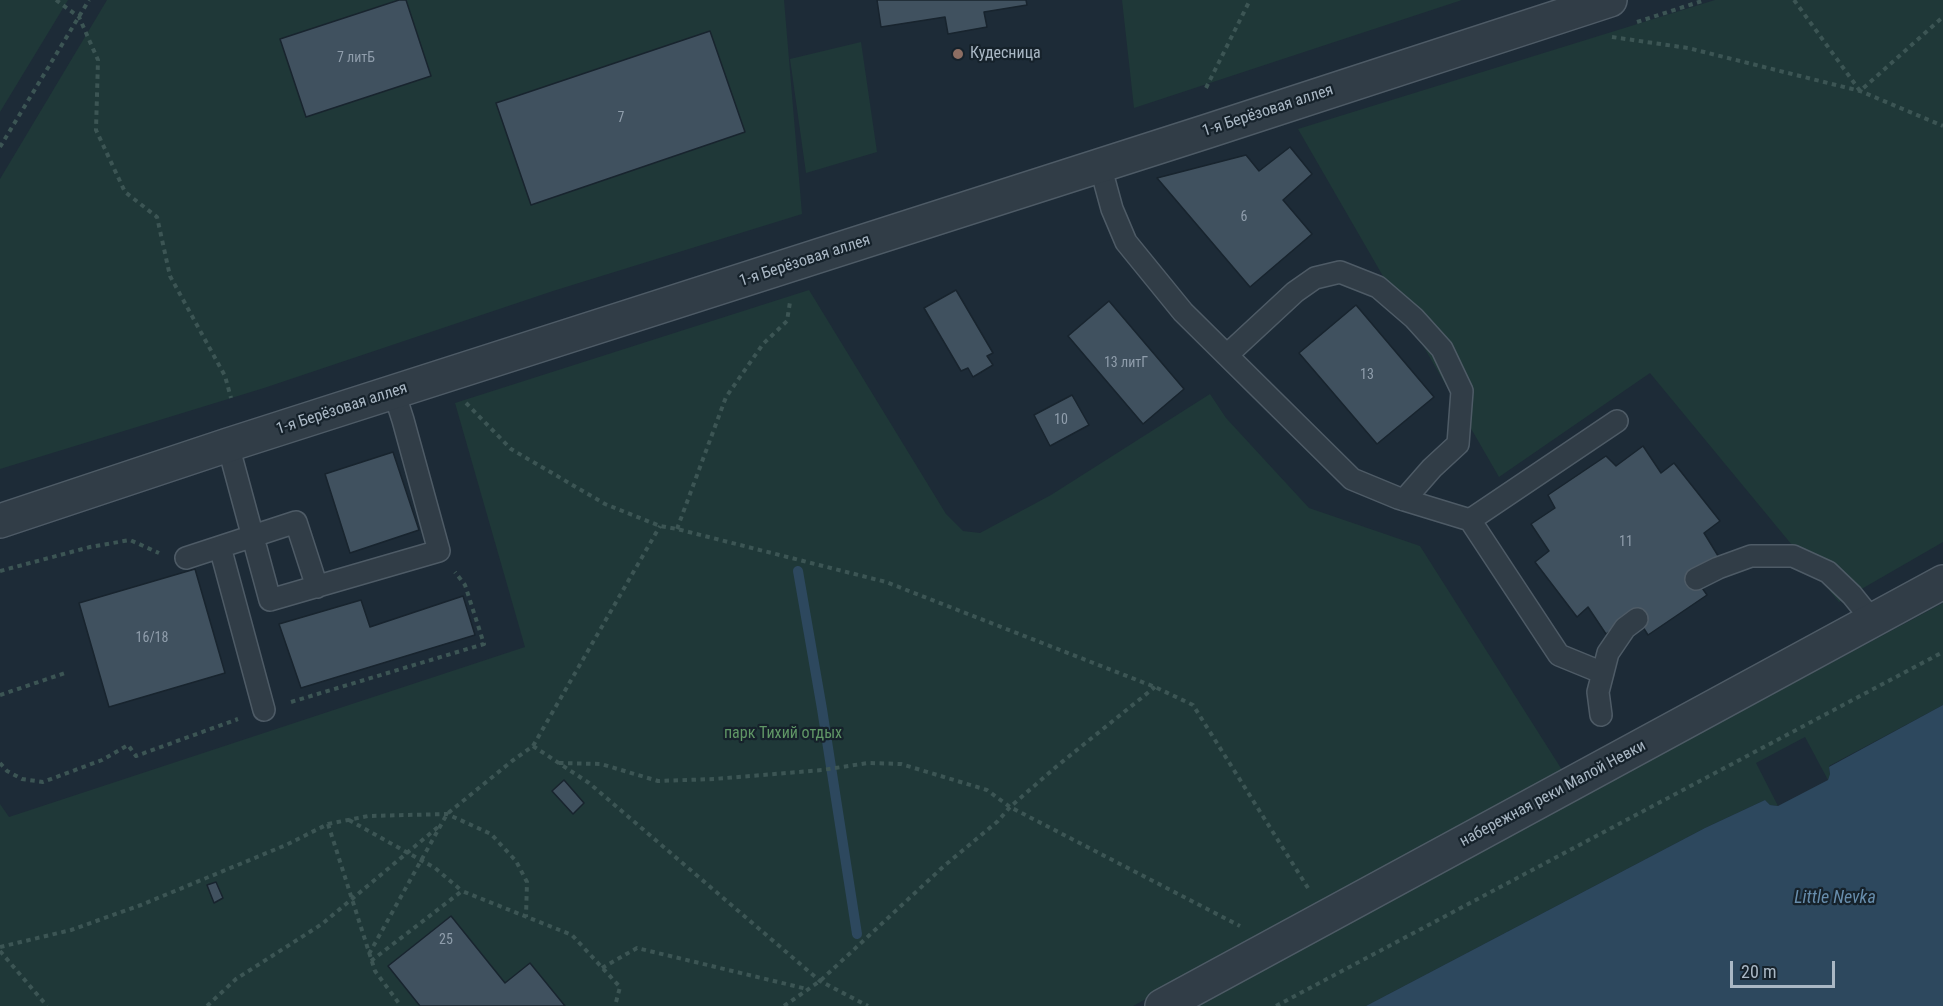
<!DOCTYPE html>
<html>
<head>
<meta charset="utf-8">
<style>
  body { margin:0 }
  #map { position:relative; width:1943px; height:1006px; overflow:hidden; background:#1d2b37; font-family:"Roboto Condensed",sans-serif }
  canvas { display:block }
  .scale { position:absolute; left:1730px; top:961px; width:105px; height:27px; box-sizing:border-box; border:3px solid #aab8c5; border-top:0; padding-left:8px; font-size:18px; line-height:21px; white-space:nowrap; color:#aab8c5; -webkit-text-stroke:4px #16222b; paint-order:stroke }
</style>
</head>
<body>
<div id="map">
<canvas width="1943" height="1006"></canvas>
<div class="scale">20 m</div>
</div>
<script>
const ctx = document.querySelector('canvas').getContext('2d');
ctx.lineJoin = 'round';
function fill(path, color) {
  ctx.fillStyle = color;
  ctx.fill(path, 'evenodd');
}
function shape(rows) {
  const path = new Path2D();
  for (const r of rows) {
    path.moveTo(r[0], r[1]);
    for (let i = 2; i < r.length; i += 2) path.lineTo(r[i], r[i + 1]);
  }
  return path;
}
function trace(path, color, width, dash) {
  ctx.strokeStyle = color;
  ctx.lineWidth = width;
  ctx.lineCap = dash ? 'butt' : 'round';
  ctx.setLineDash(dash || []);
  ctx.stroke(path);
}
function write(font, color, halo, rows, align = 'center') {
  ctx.font = font + ' "Roboto Condensed",sans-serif';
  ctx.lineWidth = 4.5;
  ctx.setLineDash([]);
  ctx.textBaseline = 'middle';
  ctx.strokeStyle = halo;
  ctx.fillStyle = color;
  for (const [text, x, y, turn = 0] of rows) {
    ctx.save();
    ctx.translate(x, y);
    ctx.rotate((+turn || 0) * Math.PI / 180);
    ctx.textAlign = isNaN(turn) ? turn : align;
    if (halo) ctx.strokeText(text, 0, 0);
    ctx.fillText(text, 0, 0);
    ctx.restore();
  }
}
const green = shape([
  [0,0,68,0,0,112],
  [107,0,784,0,802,214,553,291,264,388,0,469,0,179],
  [1122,0,1462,0,1134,108],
  [1715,0,1943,0,1943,542,1839,602,1650,373,1499,477,1298,129],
  [861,42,877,152,806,173,790,59],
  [809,290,946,514,963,531,980,533,1051,495,1210,394,1226,418,1309,508,1420,546,1564,773,1133,1006,0,1006,0,804,9,817,525,647,455,403],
  [1943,603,1943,705,1829,766,1830,774,1828,780,1805,737,1756,763,1778,806,1770,805,1765,800,1705,828,1366,1006,1191,1006]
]);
const water = shape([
  [1943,705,1943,1006,1366,1006,1705,828,1765,800,1770,805,1778,806,1828,780,1830,774,1829,767]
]);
const stream = shape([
  [798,571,822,709,857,934]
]);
const building = shape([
  [399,0,406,0,431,76,306,117,280,39,399,0],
  [877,0,1026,0,1027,5,984,12,987,27,948,34,945,17,881,27,877,0],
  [710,31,745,132,531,205,496,103,710,31],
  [1290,147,1312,174,1283,200,1312,234,1250,287,1157,178,1246,155,1259,171,1290,147],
  [956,290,993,353,987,356,993,365,973,377,968,368,961,371,924,308,956,290],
  [1109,301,1184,389,1143,424,1068,336,1109,301],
  [1356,305,1434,397,1377,444,1299,353,1356,305],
  [1072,395,1089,425,1050,446,1034,415,1072,395],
  [1643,446,1661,473,1674,463,1720,521,1704,533,1720,559,1693,575,1707,595,1648,635,1634,613,1606,634,1588,607,1577,617,1535,562,1549,551,1531,524,1555,508,1548,495,1606,456,1616,466,1643,446],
  [393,452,419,530,350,553,325,474,393,452],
  [195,569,225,673,109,707,79,603,195,569],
  [463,596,475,635,301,688,279,624,361,600,370,627,463,596],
  [564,780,584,803,573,814,552,791,564,780],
  [216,882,223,898,214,903,207,885,216,882],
  [451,916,505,983,530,963,565,1006,420,1006,388,966,451,916]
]);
const path = shape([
  [56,0,79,17,98,60,96,130,125,192,157,217,170,276,225,376,231,398],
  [1794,0,1860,91,1943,17],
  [1637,22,1705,0],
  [1612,37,1688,48,1860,91,1943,126],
  [1206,88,1250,0],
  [0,147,89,0],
  [466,403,511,449,605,504,660,526,677,529,886,582,1155,687,1193,705,1308,888],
  [677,529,726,397,763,344,787,321,790,302],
  [0,571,90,547,130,540,159,553],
  [0,695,68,672],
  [291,702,484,644,465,585,455,572],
  [533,746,589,783,820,981,868,1006],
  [0,763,7,771,22,779,43,782,102,760,128,745,136,756,238,719],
  [559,763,601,764,658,781,714,779,822,770,868,763,901,764,987,790,1010,807,1240,926],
  [349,820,435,868,462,891],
  [328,824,375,971,401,1006],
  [0,947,71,930,141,905,286,845,328,824,368,816,447,814,491,834,516,861,527,882,526,917],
  [0,951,47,1006],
  [369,954,447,814,512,761,533,746,660,526],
  [371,961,462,891,572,935,620,987,615,1006],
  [602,968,637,948,807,989],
  [207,1006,236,979,322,924,438,827],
  [784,1006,820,981,944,866,998,821,1010,807,1057,766,1155,687],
  [1276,1006,1943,652]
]);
const service = shape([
  [1100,165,1112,209,1126,242,1183,312,1352,479,1398,498,1470,520,1617,421],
  [1227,355,1295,292,1315,278,1340,272,1378,287,1414,318,1442,349,1462,391,1458,444,1432,468,1404,500],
  [228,445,270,600,439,551,403,420,394,392],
  [1470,520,1559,655,1603,673],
  [220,547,264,710],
  [186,558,296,522,317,587],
  [1696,579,1718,568,1751,556,1793,556,1828,572,1852,595,1873,621],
  [1601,715,1598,692,1608,653,1625,628,1637,619]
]);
const minor = shape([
  [0,521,228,445,1208,131,1610,0],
  [1162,1006,1943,582]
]);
const markers = [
  [958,54,6,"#8d6e63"]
];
const numberNames = [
  ["7 литБ",356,58],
  ["7",621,118],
  ["6",1244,217],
  ["13 литГ",1126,363],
  ["13",1367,375],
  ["10",1061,420],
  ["11",1626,542],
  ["16/18",152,638],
  ["25",446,940]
];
const poiNames = [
  ["Кудесница",970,54]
];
const streetNames = [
  ["1-я Берёзовая аллея",1268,111,-18],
  ["1-я Берёзовая аллея",805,261,-18],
  ["1-я Берёзовая аллея",342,409,-18],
  ["набережная реки Малой Невки",1553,794,-28]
];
const parkNames = [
  ["парк Тихий отдых",783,734]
];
const waterNames = [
  ["Little Nevka",1835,898]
];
fill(green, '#1f3838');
fill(water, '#2d485e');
trace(stream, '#2d485e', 10);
fill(building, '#40515f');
trace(building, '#18242e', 1.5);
trace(service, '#4e5b66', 24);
trace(minor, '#4e5b66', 36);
trace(path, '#3c5554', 4, [4.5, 4.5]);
trace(service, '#313d47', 21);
trace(minor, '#313d47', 33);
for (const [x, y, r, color] of markers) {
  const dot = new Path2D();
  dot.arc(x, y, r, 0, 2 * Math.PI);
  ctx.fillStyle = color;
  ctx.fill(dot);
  trace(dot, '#16222b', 2);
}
write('14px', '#909eac', null, numberNames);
write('16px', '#aab8c5', '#16222b', poiNames, 'left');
write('16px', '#aab8c5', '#16222b', streetNames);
write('16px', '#609766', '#16222b', parkNames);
write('italic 18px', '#678dac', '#16222b', waterNames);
</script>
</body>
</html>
